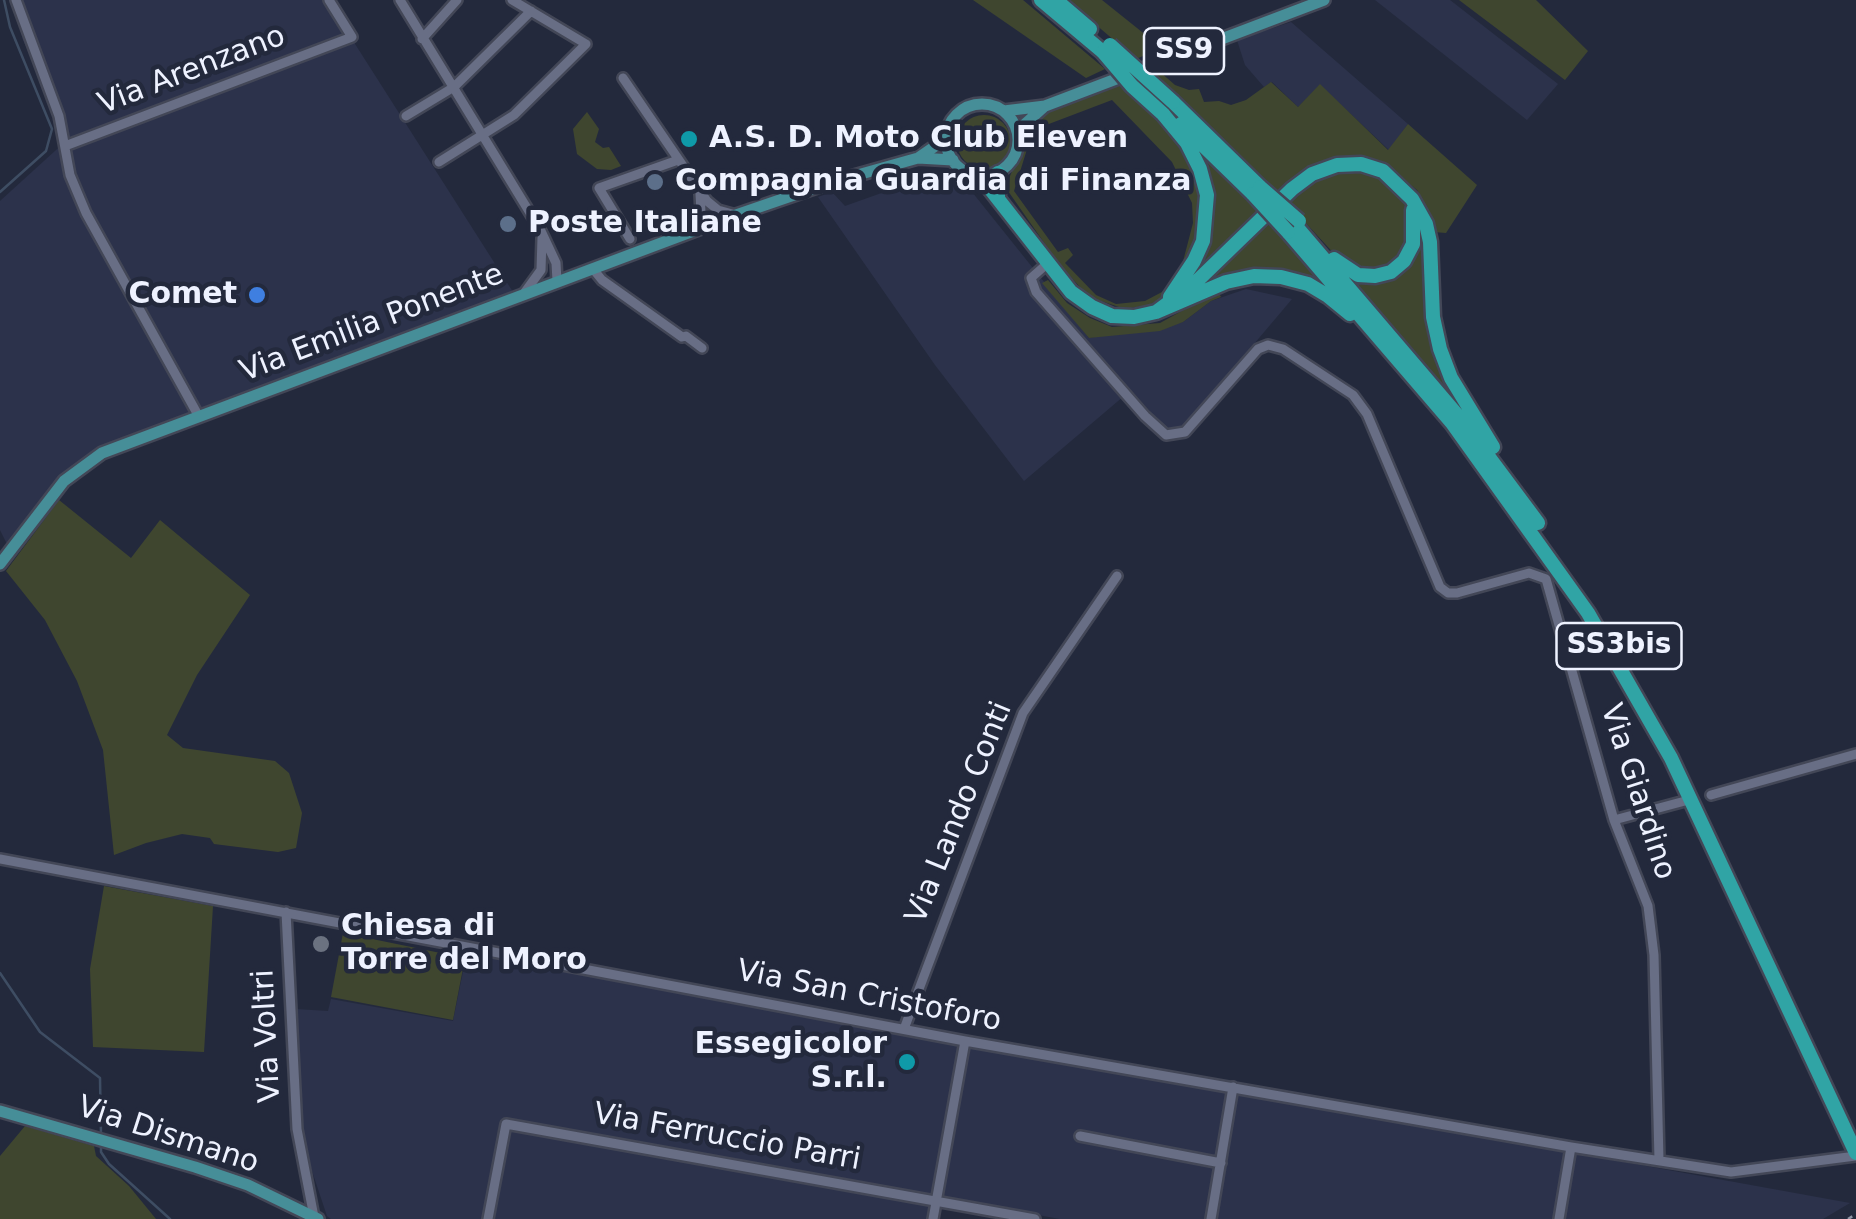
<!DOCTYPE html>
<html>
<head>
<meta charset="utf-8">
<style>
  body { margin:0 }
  canvas { display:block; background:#23293c }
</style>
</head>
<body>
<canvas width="1856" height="1219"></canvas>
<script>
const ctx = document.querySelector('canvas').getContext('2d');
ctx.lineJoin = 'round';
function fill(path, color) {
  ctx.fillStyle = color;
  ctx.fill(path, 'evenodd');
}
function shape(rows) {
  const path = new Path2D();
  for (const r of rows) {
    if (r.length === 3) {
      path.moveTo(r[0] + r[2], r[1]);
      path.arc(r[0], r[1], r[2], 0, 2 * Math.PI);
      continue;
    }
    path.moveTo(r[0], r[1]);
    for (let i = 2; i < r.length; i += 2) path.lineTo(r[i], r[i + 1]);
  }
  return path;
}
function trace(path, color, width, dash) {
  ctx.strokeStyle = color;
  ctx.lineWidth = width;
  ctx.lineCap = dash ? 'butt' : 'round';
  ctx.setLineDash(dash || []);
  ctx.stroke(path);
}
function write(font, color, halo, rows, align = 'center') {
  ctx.font = font + ' "DejaVu Sans",sans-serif';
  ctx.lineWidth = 9;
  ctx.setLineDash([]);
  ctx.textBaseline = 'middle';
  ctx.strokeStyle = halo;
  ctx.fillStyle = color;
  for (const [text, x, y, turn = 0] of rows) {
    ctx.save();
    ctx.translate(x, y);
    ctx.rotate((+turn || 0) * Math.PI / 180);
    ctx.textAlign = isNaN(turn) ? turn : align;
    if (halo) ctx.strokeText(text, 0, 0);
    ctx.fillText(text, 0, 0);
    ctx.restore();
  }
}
const built = shape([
  [12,0,327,0,513,292,356,350,103,449,77,463,57,482,8,546,0,530,0,201,67,140,32,47,27,49,23,40],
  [1375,0,1450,0,1558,84,1527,120],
  [1291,22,1408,124,1389,150,1320,85,1298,107,1272,82,1264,87,1245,65,1237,40],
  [935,174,948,175,964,182,1089,338,1183,322,1211,301,1246,289,1292,299,1183,428,1165,428,1131,390,1024,481,935,365,818,197,832,192,845,206],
  [467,952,1850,1203,1823,1219,1060,1219,932,1196,927,1219,331,1219,327,1216,304,1147,295,1009,328,1011,331,999,453,1021]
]);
const green = shape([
  [973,0,1023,0,1105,69,1086,78],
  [1067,0,1102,0,1162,48,1136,59],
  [1459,0,1536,0,1588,51,1565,80],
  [1159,71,1175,85,1189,90,1199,89,1204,102,1219,101,1231,105,1246,100,1271,82,1298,107,1320,84,1388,150,1408,124,1477,185,1446,233,1434,232,1428,211,1417,190,1394,172,1364,161,1278,194,1150,74],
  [1120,82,1160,121,1187,153,1202,194,1200,241,1180,279,1163,297,1149,305,1125,309,1089,297,1059,264,1008,191,1010,176,1033,123,1047,110],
  [1112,100,1172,162,1192,203,1193,223,1180,273,1162,292,1145,301,1116,304,1096,295,1065,263,1073,255,1068,248,1058,252,1014,191,1033,130],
  [587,112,599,129,595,142,603,148,609,147,621,166,611,170,597,169,577,154,573,129],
  [984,142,27],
  [1196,148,1260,214,1179,292,1198,267,1212,231,1212,191],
  [1340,172,1363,173,1380,179,1396,191,1407,207,1408,244,1401,256,1389,267,1374,271,1358,270,1340,260,1288,204,1315,180],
  [1268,223,1340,299,1281,274,1195,293],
  [1423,226,1427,281,1460,406,1458,408,1345,275,1375,283,1399,275,1417,250],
  [1048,280,1067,303,1090,318,1112,327,1160,323,1218,291,1221,297,1211,301,1183,322,1160,331,1089,338,1042,283],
  [59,500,131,558,160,520,250,595,197,675,167,735,183,748,275,761,289,773,302,813,296,848,278,852,214,844,210,838,182,834,146,843,114,855,103,750,77,681,45,620,6,571],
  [104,886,213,906,204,1052,93,1047,90,969],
  [343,933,465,958,453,1020,331,997],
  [25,1126,94,1146,96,1156,129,1186,156,1219,0,1219,0,1156]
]);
const stream = shape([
  [0,192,46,151,52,129,10,27,4,0],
  [0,973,40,1032,100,1078,101,1135],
  [101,1143,101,1152,109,1164,170,1219]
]);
const minor = shape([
  [16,0,59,116,70,175,86,213,198,415],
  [400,0,541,231,556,263,557,281],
  [422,39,457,0],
  [623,78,707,201,718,210,736,215],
  [406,116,454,87,531,11],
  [65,146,352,37,329,0],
  [439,162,514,115,586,44,512,0],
  [691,231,701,212,700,194],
  [630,239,599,188,678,160],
  [1048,263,1031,278,1036,292,1145,416,1166,435,1185,432,1258,349,1268,345,1283,349,1353,395,1367,414,1440,587,1448,593,1457,593,1529,573,1546,579,1614,820,1648,906,1654,955,1659,1160],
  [593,269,602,280,682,337,686,336,702,348],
  [525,292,541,270,542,238],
  [1711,795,1856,754],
  [1614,820,1685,801],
  [0,859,965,1041,1571,1147,1731,1172,1856,1156],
  [286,912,297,1129,314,1217],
  [904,1029,1023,713,1117,576],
  [1080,1136,1221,1163],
  [488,1219,506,1124,1035,1219],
  [933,1219,965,1041],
  [1211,1219,1233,1087],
  [1559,1219,1571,1147]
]);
const major = shape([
  [982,140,36],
  [1004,111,1045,106,1324,0],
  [1017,131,1045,106],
  [918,158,953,160],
  [0,564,64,481,102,453,736,215,829,183,918,158,947,138],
  [0,1111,195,1167,248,1185,318,1219]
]);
const highway = shape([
  [1041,0,1103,52],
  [1056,0,1090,29],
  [1173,102,1260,187],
  [1163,114,1187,143,1200,169,1207,195,1203,241,1194,261,1170,297],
  [1181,124,1253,194],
  [980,176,1071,292,1092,307,1112,316,1134,317,1156,312,1226,282,1254,276,1281,277,1308,284,1328,296,1350,314],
  [998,198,998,173],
  [1295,225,1459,417,1538,523],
  [1288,232,1452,423,1588,613,1671,758,1856,1153],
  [1334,259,1358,275,1375,276,1391,272,1404,261,1413,244,1413,210],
  [1156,312,1195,283,1292,189,1312,174,1337,165,1361,164,1383,171,1412,199,1426,224,1430,242,1433,317,1440,349,1451,378,1493,447]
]);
const rail = shape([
  [1848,1219,1856,1214]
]);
const highwayBridge = shape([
  [1110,45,1173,102],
  [1103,52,1132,86,1163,114],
  [1260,187,1299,221],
  [1253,194,1288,232]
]);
const markers = [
  [689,139,10,"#0f9aa8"],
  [655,182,10,"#5c6f8a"],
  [508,224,10,"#5c6f8a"],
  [257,295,10,"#3f7fe0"],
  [321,944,10,"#6b7280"],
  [907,1062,10,"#0f9aa8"]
];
const shields = [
  [1184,51,80],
  [1619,646,125]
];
const shieldNames = [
  ["SS9",1184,51],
  ["SS3bis",1619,646]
];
const streetNames = [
  ["Via Arenzano",192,71,-21],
  ["Via Emilia Ponente",372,324,-21],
  ["Via Giardino",1637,792,72],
  ["Via Lando Conti",960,813,-68],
  ["Via San Cristoforo",869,997,11],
  ["Via Voltri",268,1036,-93],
  ["Via Dismano",168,1136,18],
  ["Via Ferruccio Parri",727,1138,10]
];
const poiNames = [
  ["A.S. D. Moto Club Eleven",709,139],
  ["Compagnia Guardia di Finanza",675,182],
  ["Poste Italiane",528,224],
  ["Comet",237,295,"right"],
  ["Chiesa di",341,927],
  ["Torre del Moro",341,961],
  ["Essegicolor",887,1045,"right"],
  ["S.r.l.",887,1079,"right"]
];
fill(built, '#2c324b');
fill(green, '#3f462f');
trace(stream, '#3e4d63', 2.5);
trace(minor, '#434757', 14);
trace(major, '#434757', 16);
trace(highway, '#434757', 19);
trace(minor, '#686e85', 9);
trace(major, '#468e98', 11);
trace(highway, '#30a4a5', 14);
trace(rail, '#9196a6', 2.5, [5, 10]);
trace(highwayBridge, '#434757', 19, []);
trace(highwayBridge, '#30a4a5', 14);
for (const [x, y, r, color] of markers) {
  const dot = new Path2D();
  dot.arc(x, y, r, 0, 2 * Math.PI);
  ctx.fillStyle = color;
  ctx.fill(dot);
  trace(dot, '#23293c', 4);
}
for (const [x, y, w] of shields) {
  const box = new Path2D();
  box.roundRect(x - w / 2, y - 23, w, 46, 8);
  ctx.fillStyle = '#23293c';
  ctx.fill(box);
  trace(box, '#eef2ff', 2.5);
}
write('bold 28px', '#eef2ff', null, shieldNames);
write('30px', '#eef2ff', '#23293c', streetNames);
write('bold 30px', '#eef2ff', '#23293c', poiNames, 'left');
</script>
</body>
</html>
